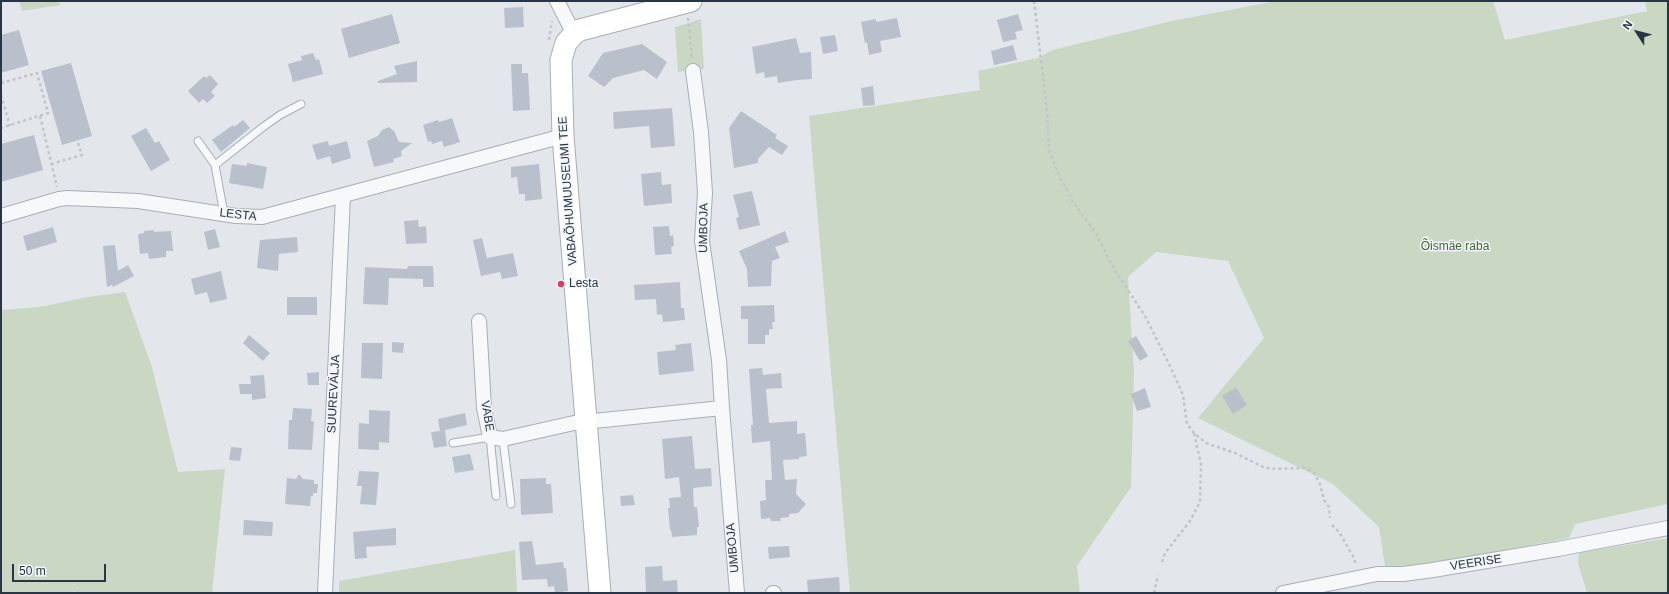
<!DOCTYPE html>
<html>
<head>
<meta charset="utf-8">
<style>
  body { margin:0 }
  #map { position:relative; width:1669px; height:594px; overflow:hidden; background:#e3e7ec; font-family:Arial,sans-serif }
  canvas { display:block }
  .frame { position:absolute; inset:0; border:2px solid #283547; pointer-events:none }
  .north { position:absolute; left:1617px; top:12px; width:40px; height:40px; -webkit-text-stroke:3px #f3f6f9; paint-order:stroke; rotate:306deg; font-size:11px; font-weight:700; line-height:16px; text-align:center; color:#283547 }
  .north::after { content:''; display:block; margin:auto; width:14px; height:18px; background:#283547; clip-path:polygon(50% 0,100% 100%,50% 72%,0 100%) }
  .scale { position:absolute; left:12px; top:564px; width:94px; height:18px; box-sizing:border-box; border:2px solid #283547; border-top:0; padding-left:5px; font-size:12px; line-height:14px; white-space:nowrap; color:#283547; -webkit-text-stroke:3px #f3f6f9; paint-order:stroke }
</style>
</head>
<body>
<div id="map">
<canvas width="1669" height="594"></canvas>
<div class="frame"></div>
<div class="north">N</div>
<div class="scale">50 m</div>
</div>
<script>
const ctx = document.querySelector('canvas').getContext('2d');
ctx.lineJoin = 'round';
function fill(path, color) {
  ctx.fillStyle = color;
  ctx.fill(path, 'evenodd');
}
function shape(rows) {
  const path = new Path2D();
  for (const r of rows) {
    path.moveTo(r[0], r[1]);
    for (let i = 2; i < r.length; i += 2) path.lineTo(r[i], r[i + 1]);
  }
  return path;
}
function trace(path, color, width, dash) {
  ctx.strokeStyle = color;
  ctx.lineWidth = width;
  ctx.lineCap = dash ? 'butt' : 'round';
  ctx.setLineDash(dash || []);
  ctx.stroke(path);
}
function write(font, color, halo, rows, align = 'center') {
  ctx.font = font + ' Arial,sans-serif';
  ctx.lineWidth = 3;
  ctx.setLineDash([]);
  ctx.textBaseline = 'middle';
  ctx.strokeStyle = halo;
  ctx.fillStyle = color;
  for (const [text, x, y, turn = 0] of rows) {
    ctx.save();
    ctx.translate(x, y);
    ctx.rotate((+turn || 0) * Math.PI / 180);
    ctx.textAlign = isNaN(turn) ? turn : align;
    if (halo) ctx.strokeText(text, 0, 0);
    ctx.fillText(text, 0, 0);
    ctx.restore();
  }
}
const green = shape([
  [19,1,59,1,60,5,22,11],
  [1276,1,1493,1,1505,40,1647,11,1645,1,1668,1,1668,504,1575,524,1569,538,1422,565,1385,566,1379,527,1333,484,1198,418,1264,338,1228,261,1156,252,1128,277,1134,372,1131,487,1077,566,1080,593,850,593,809,116,980,90,978,71,1038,58,1052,50,1172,21],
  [701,19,704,69,678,72,675,27],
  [125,292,152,367,178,472,225,469,212,593,76,593,75,591,71,593,3,593,1,589,1,310,39,307,88,297],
  [1668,538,1668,593,1587,593,1578,563,1579,553],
  [515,550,517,593,339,593,339,581]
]);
const building = shape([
  [523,7,524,27,505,28,504,8],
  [392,14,400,43,349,58,341,29],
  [1018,14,1023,30,1015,32,1017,39,1003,42,997,20],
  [897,18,901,37,880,41,882,52,869,55,867,42,865,43,861,22,876,19,876,22],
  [19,30,29,65,1,73,1,35],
  [835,35,838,51,823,54,820,37],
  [796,38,800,53,811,52,812,79,797,80,778,83,777,76,765,78,764,72,756,74,752,47],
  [642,44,667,62,657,79,644,70,613,78,604,87,588,76,603,53],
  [1013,45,1017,60,994,65,991,51],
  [313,53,316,60,319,59,323,74,293,82,288,64,302,60,301,56],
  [417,61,417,82,378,83,378,81,397,74,394,66],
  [71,63,92,136,62,145,41,71],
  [511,64,522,64,522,73,528,73,530,110,513,111],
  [210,75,218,84,211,92,215,96,207,103,203,99,199,103,188,91,204,76,206,78],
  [873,86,875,105,863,106,861,88],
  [672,108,675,146,651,148,649,126,614,129,613,112],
  [741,111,777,135,775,138,788,146,782,155,769,147,758,159,758,163,734,168,729,128],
  [452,118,460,142,444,147,442,141,432,144,431,141,428,142,423,125,438,120,439,122],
  [243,120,250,128,221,152,212,140,233,125,234,127],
  [389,127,394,131,399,142,412,143,401,151,402,156,393,159,394,162,374,167,367,141,378,136,382,130],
  [146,128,155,143,159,141,170,160,151,171,131,136],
  [34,135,43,170,1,182,1,144],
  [328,141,329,146,347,141,351,158,332,164,330,156,317,160,312,145],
  [247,163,267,167,263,189,229,183,232,164,247,166],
  [539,164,542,199,525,201,525,194,519,194,517,177,511,178,511,167],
  [661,172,662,185,671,184,672,203,644,206,641,174],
  [752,191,760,225,739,230,736,218,739,217,733,195],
  [418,220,419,227,426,226,427,243,406,244,404,221],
  [669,226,670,236,673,235,674,246,671,247,672,254,655,255,653,227],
  [53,227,57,242,27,251,23,236],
  [215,229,220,247,208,250,204,232],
  [154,230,154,232,171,231,173,251,166,251,166,257,149,259,148,253,140,254,138,234,144,233,144,231],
  [785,231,789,242,775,247,780,258,772,261,771,286,748,287,747,269,739,251],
  [297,237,298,252,279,254,278,271,257,268,260,240],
  [482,238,487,258,513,253,518,276,502,279,500,272,481,276,473,240],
  [115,245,118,271,128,265,134,276,113,287,112,285,107,287,103,246],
  [408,266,433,266,434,287,423,287,423,279,389,278,388,305,363,304,365,267,407,269],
  [221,271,227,299,210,303,207,292,195,295,191,279],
  [680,282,681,308,684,308,685,320,663,322,662,314,657,315,656,299,635,300,634,285],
  [287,297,317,297,317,315,287,315],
  [774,305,775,322,772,322,773,329,769,329,769,335,765,335,765,344,748,344,748,319,741,319,741,306],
  [249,335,270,353,263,361,243,343],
  [1136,336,1148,356,1140,361,1128,341],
  [392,342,404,343,403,353,392,352],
  [362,343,383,343,382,379,361,378],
  [691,343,694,371,659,375,657,352,676,350,675,345],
  [762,368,763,375,781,373,782,388,766,389,769,423,797,421,797,434,805,433,807,456,799,457,799,459,783,460,785,480,797,479,796,494,806,504,798,513,789,514,789,517,780,518,781,521,771,521,770,518,761,519,760,501,766,500,765,480,772,480,770,441,752,443,751,425,753,425,749,369],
  [319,372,319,385,308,385,307,373],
  [264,375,266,398,252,400,252,394,240,394,239,384,251,384,250,376],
  [1236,387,1247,405,1233,414,1222,396],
  [1145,388,1151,407,1137,411,1131,394],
  [293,408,312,409,311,421,314,422,312,450,288,449,289,420,292,420],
  [369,410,390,411,389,443,379,442,379,450,358,449,359,423,369,424],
  [465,413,467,425,445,430,447,446,434,448,431,432,440,431,438,419],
  [692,436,695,469,711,468,712,486,693,488,694,507,697,507,699,527,697,527,697,535,672,537,671,530,670,530,668,508,670,508,669,498,681,497,679,477,665,479,662,439],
  [231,447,242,448,240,461,229,460],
  [470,454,474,470,455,473,452,457],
  [359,471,379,472,376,505,360,504,362,486,357,486],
  [299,474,303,479,314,480,314,484,318,484,317,493,313,493,313,496,311,496,310,506,285,504,287,478,296,479],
  [546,478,546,484,551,484,553,513,521,515,520,479],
  [633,495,635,505,621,506,620,496],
  [244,520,273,522,272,536,243,535],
  [396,528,396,545,366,547,367,558,355,559,353,532],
  [532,541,536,565,563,562,564,568,566,568,568,591,555,593,554,586,548,587,547,579,522,580,519,542],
  [789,546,790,557,769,559,768,547],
  [662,566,663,581,677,580,678,593,646,593,645,567],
  [839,577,840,593,808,593,807,580]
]);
const path = shape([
  [1034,1,1047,111,1049,151,1059,175,1073,202,1097,235,1114,269,1145,316,1170,366,1183,395,1187,424,1194,433,1206,443,1235,453,1263,467,1271,469,1306,468,1314,473,1320,484,1324,500,1329,507,1330,518],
  [688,18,692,59],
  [549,40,552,21],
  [1,83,37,73,48,113,1,128],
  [1,95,10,126],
  [40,116,57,187],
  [51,164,82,155,77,140],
  [1332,525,1339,532,1354,558,1356,565],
  [1162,562,1165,553,1190,521,1200,502,1201,464,1194,433],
  [1154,593,1158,575]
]);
const lane = shape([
  [198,141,215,165,224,214],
  [215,165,263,127,280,115,301,104],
  [503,439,511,504],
  [453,443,490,437,496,496]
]);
const street = shape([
  [557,1,574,34],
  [693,71,701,132,705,193,702,241,719,360,722,408,737,593],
  [1,216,59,199,68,198,138,201,236,216,262,217,563,136],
  [479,321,484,408,490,437,503,439,574,423,722,408],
  [325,593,343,196],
  [773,593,774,593],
  [1283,593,1377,574,1403,574,1433,570,1558,549,1668,528]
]);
const secondary = shape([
  [600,593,563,136,561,60,566,43,574,34,580,30,691,1]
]);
const markers = [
  [561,284,4,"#dc3d5e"]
];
const streetNames = [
  ["VABAÕHUMUUSEUMI TEE",568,191,-94],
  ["LESTA",238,215,6],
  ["UMBOJA",704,228,-89],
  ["SUUREVÄLJA",334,394,-87],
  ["VABE",487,416,81],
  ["UMBOJA",733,548,-95],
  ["VEERISE",1476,563,-9]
];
const parkNames = [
  ["Õismäe raba",1455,247]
];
const poiNames = [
  ["Lesta",569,284]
];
fill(green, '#c9d7c3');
fill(building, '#b9c0cb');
trace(lane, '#a7aeb7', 9);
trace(street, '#a7aeb7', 16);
trace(secondary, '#a7aeb7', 23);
trace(path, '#c0c5cb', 2.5, [3, 3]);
trace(lane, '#f6f8fa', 7);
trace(street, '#f6f8fa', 14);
trace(secondary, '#fff', 21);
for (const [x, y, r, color] of markers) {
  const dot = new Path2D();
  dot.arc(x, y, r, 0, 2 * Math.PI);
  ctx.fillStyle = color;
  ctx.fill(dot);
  trace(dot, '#f3f6f9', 1.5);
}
write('12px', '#283547', '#f3f6f9', streetNames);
write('12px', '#406434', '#f3f6f9', parkNames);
write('12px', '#283547', '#f3f6f9', poiNames, 'left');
</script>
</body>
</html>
